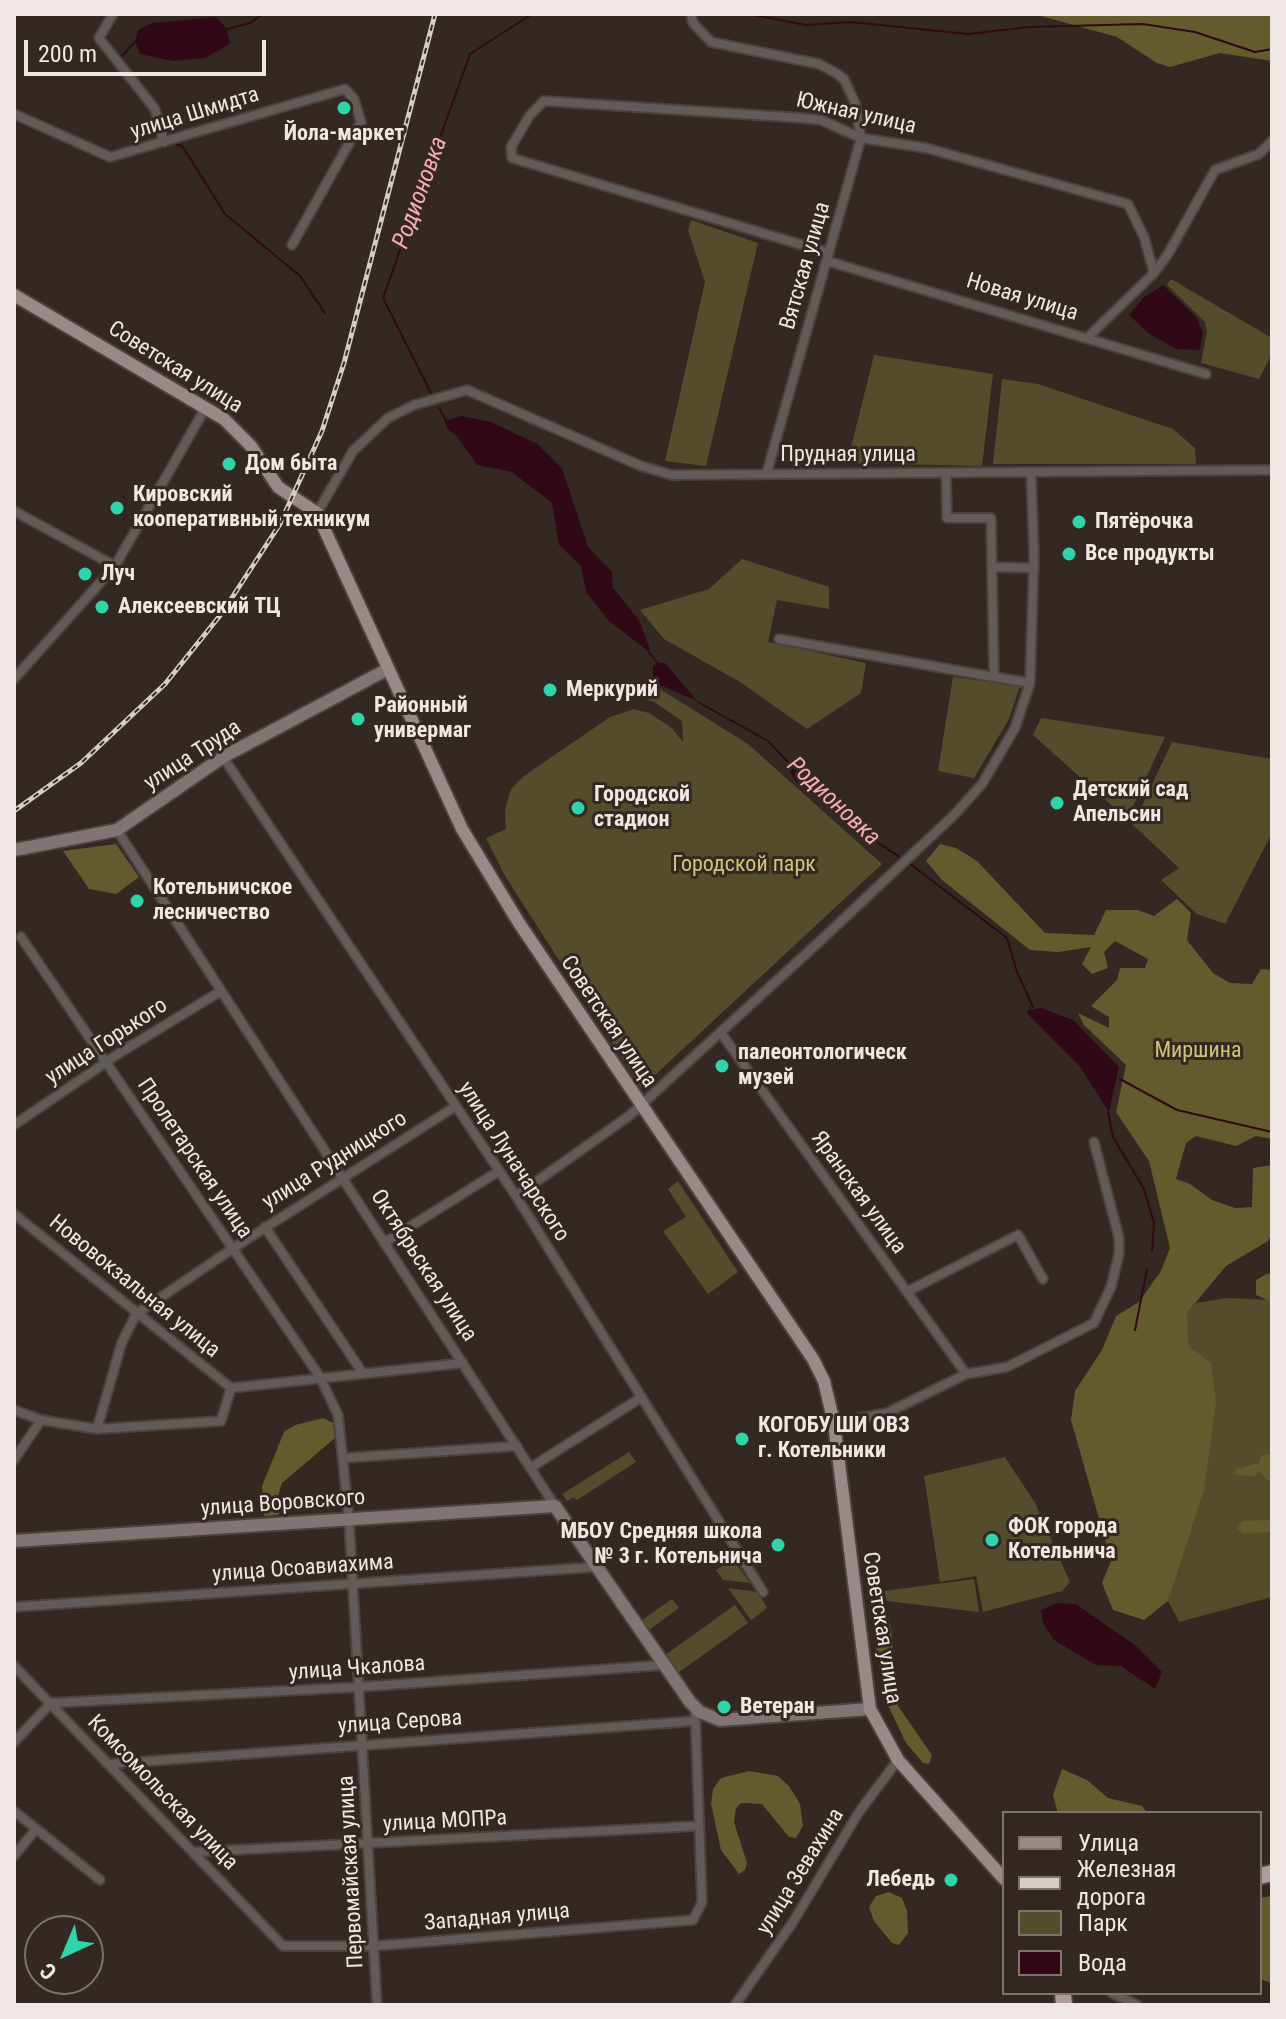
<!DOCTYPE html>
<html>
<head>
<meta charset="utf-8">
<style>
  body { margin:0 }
  #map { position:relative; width:1286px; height:2019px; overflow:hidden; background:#332822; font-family:"Roboto Condensed",sans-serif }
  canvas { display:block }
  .frame { position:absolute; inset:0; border:16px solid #efe7e3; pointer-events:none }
  .legend { position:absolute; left:1002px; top:1811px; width:260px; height:184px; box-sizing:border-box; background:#332822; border:2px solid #7e746f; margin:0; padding:10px 14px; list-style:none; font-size:24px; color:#efe7e3 }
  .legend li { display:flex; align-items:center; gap:16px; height:40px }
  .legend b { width:40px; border:2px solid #7e746f }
  .north { position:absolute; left:24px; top:1915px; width:80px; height:80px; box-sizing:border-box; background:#332822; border:2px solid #7e746f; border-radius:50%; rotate:224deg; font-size:22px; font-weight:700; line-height:32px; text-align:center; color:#efe7e3 }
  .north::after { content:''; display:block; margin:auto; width:28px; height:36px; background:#30d4aa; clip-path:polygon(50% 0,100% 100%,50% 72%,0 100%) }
  .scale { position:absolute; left:24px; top:40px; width:242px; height:36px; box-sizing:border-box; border:4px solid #efe7e3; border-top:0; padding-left:10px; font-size:24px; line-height:28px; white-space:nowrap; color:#efe7e3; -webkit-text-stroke:6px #332822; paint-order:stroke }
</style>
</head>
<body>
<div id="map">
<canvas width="1286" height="2019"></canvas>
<div class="frame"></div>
<ul class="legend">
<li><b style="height:10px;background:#978a88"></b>Улица</li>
<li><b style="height:10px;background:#d5cdc9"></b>Железная дорога</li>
<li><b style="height:22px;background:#534d2c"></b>Парк</li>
<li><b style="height:22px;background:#310916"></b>Вода</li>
</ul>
<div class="north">С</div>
<div class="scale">200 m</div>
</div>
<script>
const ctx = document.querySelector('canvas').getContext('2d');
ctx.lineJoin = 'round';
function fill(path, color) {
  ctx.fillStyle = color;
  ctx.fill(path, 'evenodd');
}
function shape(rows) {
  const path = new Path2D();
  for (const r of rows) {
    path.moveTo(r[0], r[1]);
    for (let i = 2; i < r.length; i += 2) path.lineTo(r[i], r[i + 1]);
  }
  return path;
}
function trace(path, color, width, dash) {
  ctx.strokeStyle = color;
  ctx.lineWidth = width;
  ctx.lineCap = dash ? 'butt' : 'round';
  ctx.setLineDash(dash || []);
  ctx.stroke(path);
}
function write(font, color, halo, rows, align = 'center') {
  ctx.font = font + ' "Roboto Condensed",sans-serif';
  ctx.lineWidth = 6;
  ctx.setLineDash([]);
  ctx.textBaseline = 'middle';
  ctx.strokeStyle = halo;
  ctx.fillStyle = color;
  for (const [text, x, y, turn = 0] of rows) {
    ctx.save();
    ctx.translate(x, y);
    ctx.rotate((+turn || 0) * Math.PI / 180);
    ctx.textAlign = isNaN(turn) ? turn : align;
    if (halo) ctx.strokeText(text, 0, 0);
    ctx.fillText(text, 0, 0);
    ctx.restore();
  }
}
const green = shape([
  [691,220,758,243,706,466,665,461,705,282,688,230],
  [1171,279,1272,338,1272,353,1259,379,1201,363,1207,332,1205,322,1167,285],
  [874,355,993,374,982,466,847,463],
  [1002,379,1038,384,1173,429,1195,448,1196,464,993,464],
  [742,559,829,587,829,609,777,600,768,642,866,663,861,693,807,729,740,682,664,639,640,610,709,589],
  [953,677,1020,686,1009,719,974,778,938,771],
  [655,686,748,744,882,864,641,1088,505,876,486,838,506,829,505,809,511,789,524,776,610,717,634,709,649,713,672,728,683,742,682,721,654,702,637,696],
  [1041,718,1165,737,1127,819,1033,735],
  [1172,742,1272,759,1272,833,1225,924,1197,914,1161,880,1179,868,1133,825],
  [678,1181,738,1272,708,1294,663,1231,686,1217,668,1189],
  [1227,1298,1272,1300,1272,1597,1179,1622,1168,1601,1180,1557,1187,1313,1196,1303],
  [629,1452,636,1462,577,1500,574,1497,567,1501,562,1494],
  [1005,1457,1035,1503,1070,1582,1062,1591,983,1612,976,1576,940,1582,924,1476],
  [733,1559,750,1583,723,1580,716,1570],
  [974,1579,979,1612,887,1601,884,1591],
  [728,1588,758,1592,767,1608,751,1620],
  [672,1599,679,1608,649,1630,642,1620],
  [735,1605,748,1623,678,1673,665,1655]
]);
const forest = shape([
  [1034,14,1272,14,1272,61,1220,53,1170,67,1157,63,1117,37],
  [116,844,139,877,116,894,89,889,63,851],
  [940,844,956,848,977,861,1045,933,1094,935,1106,910,1138,910,1154,916,1177,899,1191,913,1187,940,1213,973,1230,983,1252,984,1261,969,1272,970,1272,1139,1256,1136,1236,1146,1196,1136,1186,1143,1176,1179,1190,1184,1212,1200,1235,1208,1252,1207,1253,1168,1272,1165,1272,1233,1268,1241,1226,1266,1187,1313,1188,1345,1211,1363,1216,1402,1204,1490,1168,1601,1144,1620,1113,1610,1102,1583,1111,1561,1071,1420,1075,1391,1102,1350,1116,1316,1139,1302,1161,1271,1170,1248,1149,1161,1116,1112,1126,1065,1084,1025,1078,1013,1109,1028,1109,1017,1091,1006,1117,980,1120,968,1145,968,1148,959,1115,941,1104,952,1108,968,1092,974,1082,964,1091,947,1058,952,1030,950,942,880,926,861],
  [1268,1273,1272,1276,1272,1302,1256,1295,1256,1280],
  [323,1418,335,1424,335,1438,282,1483,278,1496,282,1510,278,1515,264,1516,262,1486,284,1432,295,1425],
  [1268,1454,1272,1457,1272,1480,1267,1480,1259,1471,1255,1476,1235,1475,1236,1469,1259,1463,1261,1456],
  [1272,1520,1272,1532,1243,1534,1236,1528,1243,1521],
  [882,1610,887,1614,891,1628,898,1706,932,1755,929,1764,923,1763,906,1743,885,1699,874,1636,876,1618],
  [1062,1769,1087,1780,1108,1798,1142,1806,1147,1813,1058,1813,1053,1795],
  [749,1771,778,1776,789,1786,800,1804,803,1826,796,1838,789,1837,762,1804,741,1803,736,1808,734,1822,747,1863,745,1870,739,1874,721,1850,711,1804,713,1789,721,1778],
  [889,1892,902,1898,907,1911,908,1933,899,1945,892,1943,874,1921,869,1907,876,1896],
  [1272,1896,1272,1983,1260,1979,1260,1898]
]);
const water = shape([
  [216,17,227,29,230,44,205,58,173,61,140,54,135,41,138,30,152,23],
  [1163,285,1197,318,1203,333,1200,350,1176,349,1148,333,1129,315,1143,298],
  [461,416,491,422,537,444,562,468,588,547,612,572,613,588,639,620,650,649,648,651,608,620,586,592,581,566,559,545,552,503,512,472,477,465,456,435,447,429,445,421],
  [658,663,665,663,697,701,658,684,653,678,653,666],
  [798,761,806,766,825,801,796,782,787,767],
  [1041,1008,1073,1020,1119,1067,1109,1112,1081,1068,1027,1013,1028,1010],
  [1057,1603,1076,1604,1136,1646,1162,1672,1155,1689,1121,1666,1096,1665,1054,1640,1043,1623,1041,1610]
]);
const stream = shape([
  [748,14,806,25,851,22,968,34,1029,27,1143,24,1195,32,1255,52,1272,49],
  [227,29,250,23,263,14],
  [120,58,135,42],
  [139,82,152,99],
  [163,123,168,136],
  [175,143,183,147,225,214,300,276,325,313],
  [432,395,383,298,470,54,532,14],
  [439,408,447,422],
  [648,651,659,665],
  [698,702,768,741,791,765],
  [826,801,850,825,903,859],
  [909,863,1007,938,1017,972,1033,1007],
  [1120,1079,1177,1110,1272,1132],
  [1108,1112,1113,1137,1144,1189,1154,1223,1152,1251],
  [1135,1330,1147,1269]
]);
const street = shape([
  [113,14,99,38,155,109,164,142],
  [691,14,693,23,711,42,819,64,836,73,844,79,855,103,861,138,767,472],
  [14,114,110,157,345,89,354,99,361,122,292,245],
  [829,253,512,158,511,147,530,115,544,101,802,118,821,120,861,138,926,148,1128,204,1144,237,1154,273,1088,337],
  [827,261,1206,374],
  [1154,273,1168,254,1215,170,1259,154,1272,141],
  [946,474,947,518,991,518,994,677,1030,683],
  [14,511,115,566],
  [317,513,353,451,388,418,414,405,467,390,641,466,672,475,1272,470],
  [992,567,1034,568],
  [779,639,994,677],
  [14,679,115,566,206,407],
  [223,757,516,1196,763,1592],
  [117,830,555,1506],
  [21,937,320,1377,338,1415,349,1519,377,2005],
  [721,1033,966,1374],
  [14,1125,121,1052,221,991],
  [516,1196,629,1116,819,942,954,815,982,784,1015,728,1030,683,1034,554,1031,472],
  [14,1214,231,1388],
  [265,1227,362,1372],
  [384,1243,499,1171],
  [908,1291,1018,1235,1043,1279],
  [231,1388,463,1363],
  [14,1410,41,1420,97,1429,221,1421,231,1388],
  [834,1423,887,1413,966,1374,1007,1367,1094,1323,1111,1287,1119,1254,1119,1238,1094,1142],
  [97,1429,122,1342,136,1314,232,1249,456,1106],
  [344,1458,517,1446],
  [14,1460,41,1420],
  [530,1468,642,1397],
  [14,1607,595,1567],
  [14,1666,283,1946,374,1946,693,1920,702,1902,695,1708],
  [14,1742,51,1703,359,1687,664,1665],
  [109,1764,695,1721],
  [14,1811,100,1880],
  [195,1852,697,1826],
  [14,1856,36,1829],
  [1112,1993,1137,2005],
  [735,2005,793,1922,859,1812,898,1760]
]);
const secondary = shape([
  [14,850,117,830,223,757,386,670],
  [14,1541,555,1506,690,1702,700,1712,720,1720,870,1709]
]);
const primary = shape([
  [14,295,224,419,251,446,278,487,317,513,462,829,519,923,813,1359,824,1381,834,1423,870,1709,898,1760,1004,1879]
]);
const highway = shape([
  [1260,1876,1272,1873],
  [1063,1993,1064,2005]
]);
const rail = shape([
  [14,811,81,763,165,684,222,613,280,524,322,431,344,363,435,14]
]);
const markers = [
  [344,108,8,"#30d4aa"],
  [229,464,8,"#30d4aa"],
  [117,508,8,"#30d4aa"],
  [1079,522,8,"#30d4aa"],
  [1069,554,8,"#30d4aa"],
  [85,574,8,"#30d4aa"],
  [102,607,8,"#30d4aa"],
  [550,690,8,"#30d4aa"],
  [358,719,8,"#30d4aa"],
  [1057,803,8,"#30d4aa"],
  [578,808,8,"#30d4aa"],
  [137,901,8,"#30d4aa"],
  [722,1066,8,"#30d4aa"],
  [742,1439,8,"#30d4aa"],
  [992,1540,8,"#30d4aa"],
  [778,1545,8,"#30d4aa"],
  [724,1707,8,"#30d4aa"],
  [951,1880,8,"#30d4aa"]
];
const streetNames = [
  ["улица Шмидта",195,114,-17],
  ["Южная улица",856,114,13],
  ["Вятская улица",806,266,-74],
  ["Новая улица",1022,298,17],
  ["Советская улица",175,368,32],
  ["Прудная улица",848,455],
  ["улица Труда",193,756,-33],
  ["Советская улица",608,1022,56],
  ["улица Горького",107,1042,-33],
  ["Пролетарская улица",194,1159,56],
  ["улица Рудницкого",335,1161,-32],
  ["улица Луначарского",513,1162,57],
  ["Яранская улица",858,1193,54],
  ["Октябрьская улица",423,1266,57],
  ["Нововокзальная улица",134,1287,39],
  ["улица Воровского",283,1504,-4],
  ["улица Осоавиахима",303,1569,-4],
  ["Советская улица",881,1628,81],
  ["улица Чкалова",357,1669,-4],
  ["улица Серова",400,1723,-4],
  ["Комсомольская улица",162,1793,46],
  ["улица МОПРа",445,1822,-3],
  ["Первомайская улица",352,1872,-93],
  ["улица Зевахина",801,1872,-58],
  ["Западная улица",497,1918,-5]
];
const poiNames = [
  ["Йола-маркет",344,134,"center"],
  ["Дом быта",245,464],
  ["Кировский",133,495],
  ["кооперативный техникум",133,520],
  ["Пятёрочка",1095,522],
  ["Все продукты",1085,554],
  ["Луч",101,574],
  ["Алексеевский ТЦ",118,607],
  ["Меркурий",566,690],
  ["Районный",374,706],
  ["универмаг",374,731],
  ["Детский сад",1073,790],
  ["Апельсин",1073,815],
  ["Городской",594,795],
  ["стадион",594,820],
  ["Котельничское",153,888],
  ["лесничество",153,913],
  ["палеонтологическ",738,1053],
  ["музей",738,1078],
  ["КОГОБУ ШИ ОВЗ",758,1426],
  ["г. Котельники",758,1451],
  ["ФОК города",1008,1527],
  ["Котельнича",1008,1552],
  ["МБОУ Средняя школа",762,1532,"right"],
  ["№ 3 г. Котельнича",762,1557,"right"],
  ["Ветеран",740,1707],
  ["Лебедь",935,1880,"right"]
];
const parkNames = [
  ["Городской парк",744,865],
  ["Миршина",1198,1051]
];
const waterNames = [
  ["Родионовка",421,193,-70],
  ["Родионовка",833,802,43]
];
fill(green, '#534d2c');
fill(forest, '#635b2d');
fill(water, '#310916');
trace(stream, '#310916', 2);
trace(street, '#4d433d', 12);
trace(secondary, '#4d433d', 16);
trace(primary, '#4d433d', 16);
trace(highway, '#4d433d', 20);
trace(street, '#615b5a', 8);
trace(secondary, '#807574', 12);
trace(primary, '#978a88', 12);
trace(highway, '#ac9c9a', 16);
trace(rail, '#d5cdc9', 5);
trace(rail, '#332822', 2, [6]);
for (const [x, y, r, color] of markers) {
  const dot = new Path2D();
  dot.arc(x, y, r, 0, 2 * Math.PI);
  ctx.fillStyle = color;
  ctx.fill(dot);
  trace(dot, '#332822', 3);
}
write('22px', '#efe7e3', '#332822', streetNames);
write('bold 22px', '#efe7e3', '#332822', poiNames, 'left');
write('22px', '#d1c47a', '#332822', parkNames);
write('italic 24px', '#f8a9bc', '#332822', waterNames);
</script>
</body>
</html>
